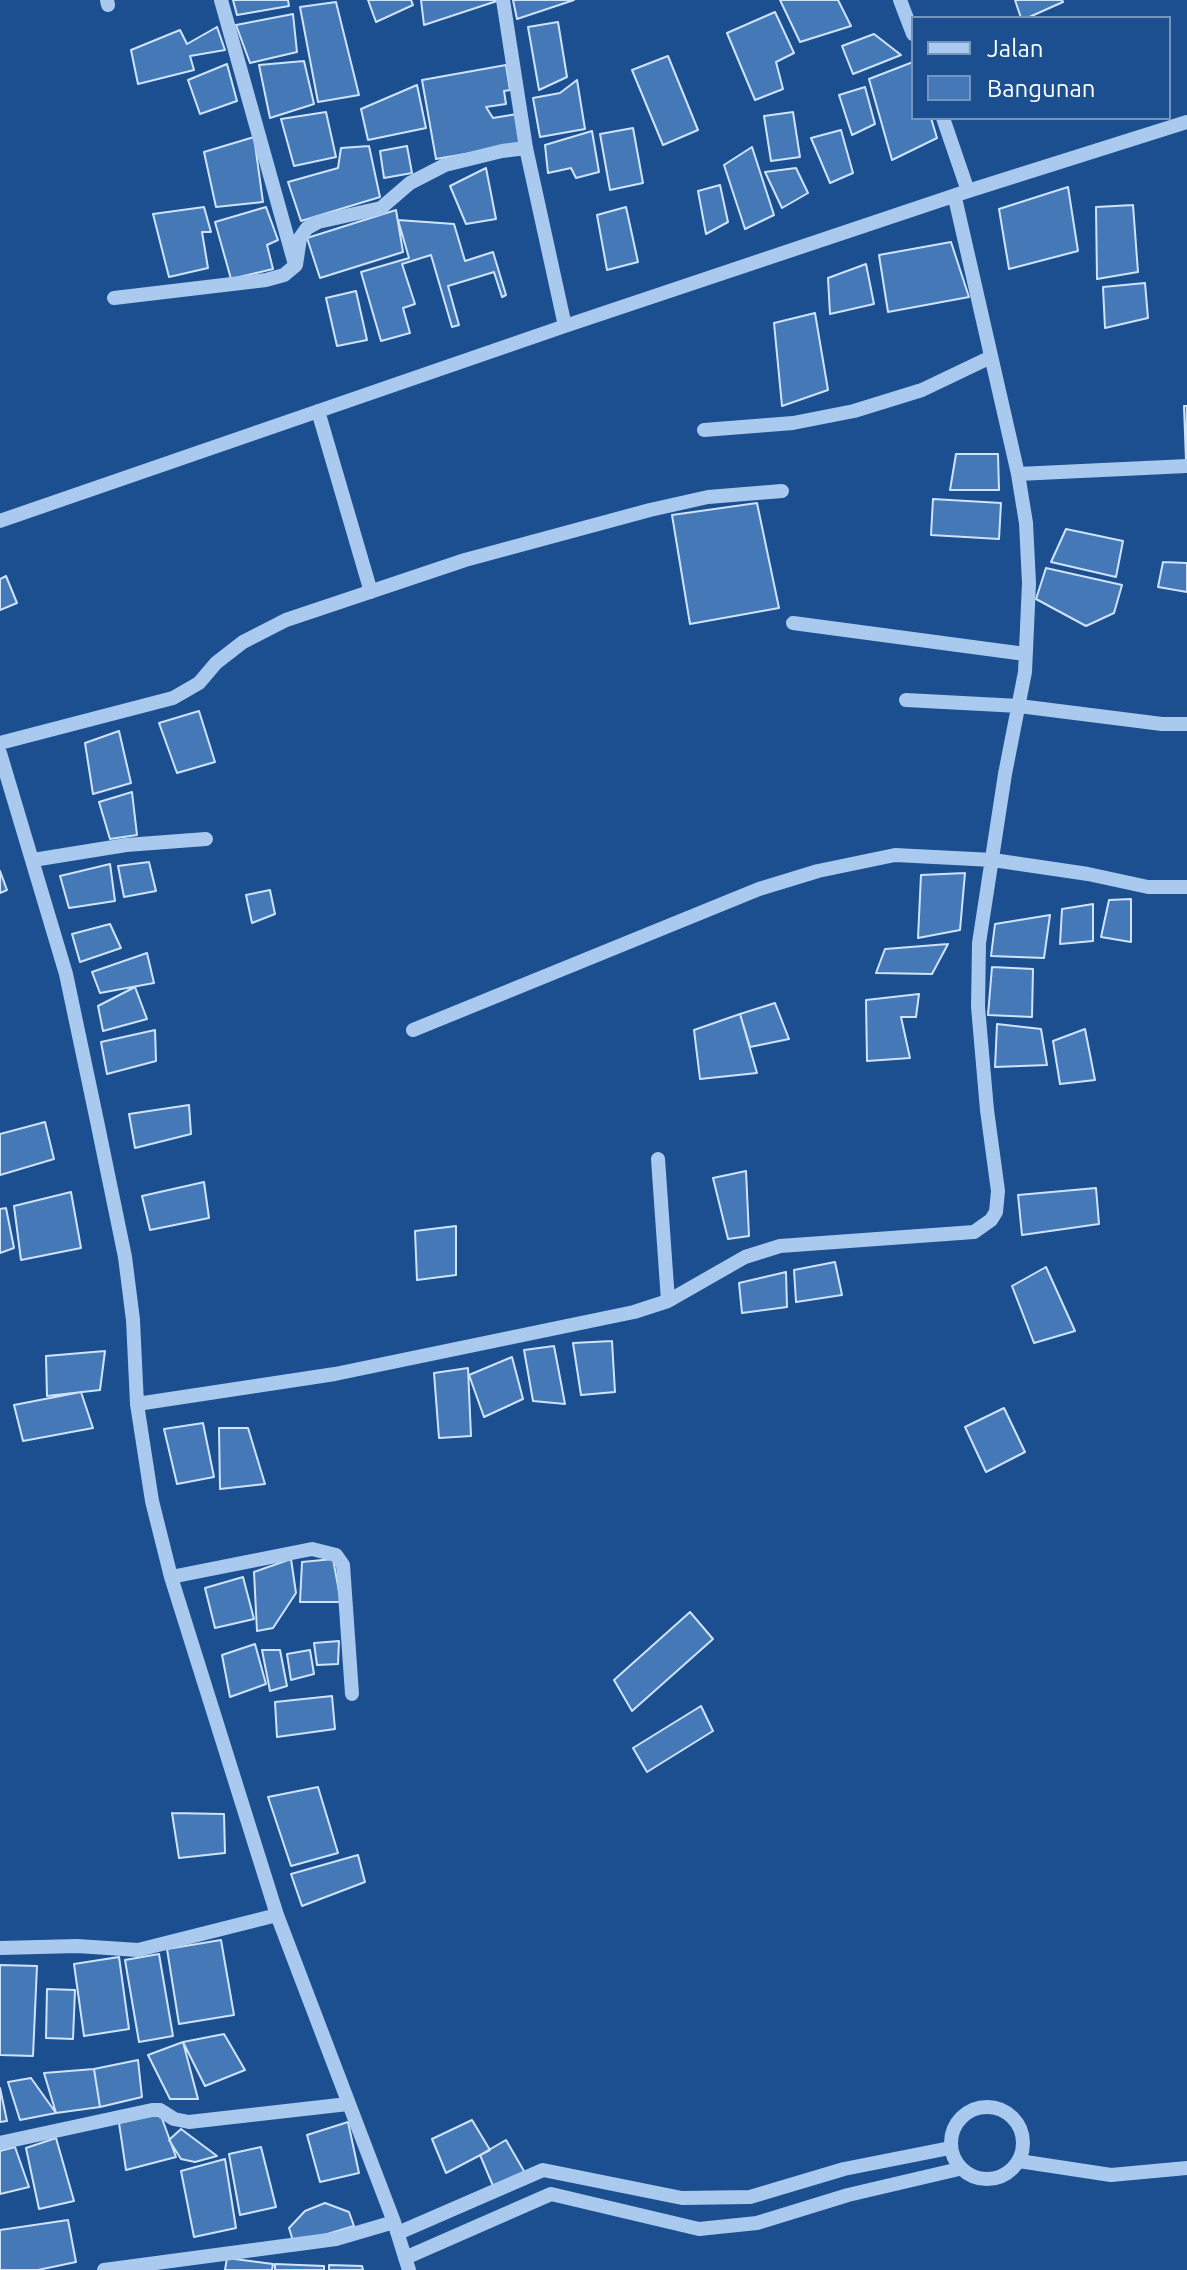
<!DOCTYPE html>
<html>
<head>
<meta charset="utf-8">
<style>
  body { margin:0 }
  #map { position:relative; width:1187px; height:2270px; overflow:hidden; background:#1b4f8f; font-family:Ubuntu,sans-serif }
  canvas { display:block }
  .legend { position:absolute; left:911px; top:16px; width:260px; height:104px; box-sizing:border-box; background:#1b4f8f; border:2px solid #7695bc; margin:0; padding:10px 14px; list-style:none; font-size:24px; color:#fff }
  .legend li { display:flex; align-items:center; gap:16px; height:40px }
  .legend b { width:40px; border:2px solid #7695bc }
</style>
</head>
<body>
<div id="map">
<canvas width="1187" height="2270"></canvas>
<ul class="legend">
<li><b style="height:10px;background:#a9c9ee"></b>Jalan</li>
<li><b style="height:22px;background:#4478b7"></b>Bangunan</li>
</ul>
</div>
<script>
const ctx = document.querySelector('canvas').getContext('2d');
ctx.lineJoin = 'round';
function fill(path, color) {
  ctx.fillStyle = color;
  ctx.fill(path, 'evenodd');
}
function shape(rows) {
  const path = new Path2D();
  for (const r of rows) {
    if (r.length === 3) {
      path.moveTo(r[0] + r[2], r[1]);
      path.arc(r[0], r[1], r[2], 0, 2 * Math.PI);
      continue;
    }
    path.moveTo(r[0], r[1]);
    for (let i = 2; i < r.length; i += 2) path.lineTo(r[i], r[i + 1]);
  }
  return path;
}
function trace(path, color, width, dash) {
  ctx.strokeStyle = color;
  ctx.lineWidth = width;
  ctx.lineCap = dash ? 'butt' : 'round';
  ctx.setLineDash(dash || []);
  ctx.stroke(path);
}
const building = shape([
  [233,0,288,0,289,6,237,15,233,0],
  [368,0,411,0,413,5,376,22,368,0],
  [421,0,496,0,497,1,424,25,421,0],
  [513,0,574,0,517,19,513,0],
  [780,0,838,0,851,26,800,42,780,0],
  [1015,0,1062,0,1063,2,1027,18,1021,18,1015,0],
  [336,2,359,95,318,102,300,7,336,2],
  [775,12,794,53,776,62,783,89,755,100,727,33,775,12],
  [293,14,297,52,250,63,236,25,293,14],
  [558,22,567,77,539,90,528,27,558,22],
  [217,27,225,50,190,56,194,70,138,84,131,50,180,30,187,44,217,27],
  [874,34,901,55,853,74,842,46,874,34],
  [668,56,698,130,663,145,632,70,668,56],
  [304,61,314,104,270,118,259,65,304,61],
  [913,62,913,118,931,118,937,138,892,160,869,79,913,62],
  [227,64,237,101,200,114,188,80,227,64],
  [506,65,510,90,504,91,506,104,486,107,493,118,517,114,523,144,436,159,422,80,506,65],
  [577,80,585,129,540,137,533,98,560,93,577,80],
  [417,85,426,128,368,140,361,109,417,85],
  [865,87,875,124,852,135,839,95,865,87],
  [326,112,336,157,294,166,281,119,326,112],
  [793,112,800,157,771,161,764,116,793,112],
  [633,128,643,183,610,190,600,134,633,128],
  [841,130,853,173,830,183,811,138,841,130],
  [592,131,599,172,576,178,571,168,548,173,545,145,592,131],
  [254,137,263,202,216,207,204,152,254,137],
  [369,146,380,197,301,221,288,182,338,168,341,148,369,146],
  [407,146,412,173,384,178,380,151,407,146],
  [752,147,774,215,745,229,724,165,752,147],
  [486,168,496,219,466,224,450,186,486,168],
  [796,168,808,193,782,208,765,172,796,168],
  [720,185,728,222,706,234,698,191,720,185],
  [1068,187,1078,251,1009,269,999,209,1068,187],
  [1133,205,1138,272,1097,279,1096,207,1133,205],
  [204,207,211,232,202,232,208,268,169,277,153,214,204,207],
  [266,207,278,240,267,245,273,269,231,279,215,222,266,207],
  [626,207,638,262,607,270,597,215,626,207],
  [396,210,403,252,320,278,307,238,396,210],
  [398,220,454,224,465,261,493,252,506,295,502,297,494,272,448,286,459,325,452,327,431,255,402,264,415,304,403,308,410,333,381,341,361,272,409,258,398,220],
  [951,242,969,297,888,312,879,255,951,242],
  [866,264,874,304,830,314,828,278,866,264],
  [1145,283,1148,318,1105,328,1103,287,1145,283],
  [356,291,367,340,337,346,326,298,356,291],
  [815,313,828,390,782,406,774,323,815,313],
  [1184,406,1187,406,1186,461,1184,406],
  [956,454,998,454,999,490,950,490,956,454],
  [933,499,1001,503,999,539,931,535,933,499],
  [757,503,779,608,690,624,672,515,757,503],
  [1066,529,1123,541,1116,577,1051,562,1066,529],
  [1163,562,1187,563,1187,592,1158,587,1163,562],
  [1046,568,1122,585,1114,613,1086,626,1036,599,1046,568],
  [6,576,17,603,0,610,0,579,6,576],
  [199,711,215,762,177,773,159,723,199,711],
  [119,731,131,783,93,794,85,743,119,731],
  [132,792,137,835,110,839,99,802,132,792],
  [149,862,156,891,124,897,118,866,149,862],
  [110,864,115,901,69,908,60,876,110,864],
  [0,871,7,890,0,893,0,871],
  [965,873,960,930,918,938,921,875,965,873],
  [270,890,275,914,252,923,246,895,270,890],
  [1131,899,1131,942,1101,937,1109,900,1131,899],
  [1093,904,1093,941,1060,944,1062,909,1093,904],
  [1050,915,1044,958,991,956,995,924,1050,915],
  [110,924,121,948,80,962,72,934,110,924],
  [948,944,932,974,876,973,885,949,948,944],
  [147,953,154,983,100,993,92,972,147,953],
  [992,967,1033,969,1032,1017,988,1015,992,967],
  [135,987,147,1019,103,1031,98,1006,135,987],
  [919,994,916,1017,901,1017,910,1058,867,1061,866,1000,919,994],
  [775,1003,789,1039,750,1047,740,1014,775,1003],
  [740,1014,757,1073,700,1079,694,1030,740,1014],
  [997,1024,1041,1029,1047,1065,995,1067,997,1024],
  [1085,1029,1095,1080,1060,1084,1053,1041,1085,1029],
  [155,1030,156,1061,107,1074,101,1042,155,1030],
  [189,1105,191,1134,135,1148,129,1114,189,1105],
  [45,1122,54,1159,0,1175,0,1134,45,1122],
  [746,1171,749,1236,728,1239,713,1178,746,1171],
  [204,1182,209,1218,150,1230,142,1196,204,1182],
  [1096,1188,1099,1224,1022,1235,1018,1195,1096,1188],
  [71,1192,81,1248,21,1260,14,1206,71,1192],
  [6,1208,14,1248,0,1253,0,1209,6,1208],
  [456,1226,456,1275,417,1280,415,1231,456,1226],
  [835,1262,842,1295,796,1302,794,1270,835,1262],
  [1046,1267,1075,1331,1034,1343,1012,1286,1046,1267],
  [786,1272,787,1307,742,1313,739,1283,786,1272],
  [612,1341,615,1392,581,1395,573,1343,612,1341],
  [554,1346,565,1404,533,1401,524,1350,554,1346],
  [105,1351,100,1390,47,1396,46,1356,105,1351],
  [512,1357,523,1399,484,1417,469,1375,512,1357],
  [468,1368,471,1436,439,1438,434,1373,468,1368],
  [81,1392,93,1428,23,1441,14,1405,81,1392],
  [1004,1408,1025,1452,986,1472,965,1427,1004,1408],
  [203,1423,214,1477,177,1484,164,1429,203,1423],
  [219,1428,248,1428,265,1484,220,1489,219,1428],
  [291,1559,296,1593,273,1628,257,1631,254,1572,291,1559],
  [333,1559,341,1602,300,1602,302,1562,333,1559],
  [243,1577,254,1619,215,1628,205,1588,243,1577],
  [690,1612,713,1639,632,1711,614,1680,690,1612],
  [339,1641,338,1664,317,1665,314,1643,339,1641],
  [255,1644,266,1684,230,1697,222,1655,255,1644],
  [262,1650,280,1650,287,1686,270,1691,262,1650],
  [310,1650,314,1674,291,1680,287,1654,310,1650],
  [332,1696,335,1729,277,1737,275,1702,332,1696],
  [701,1706,713,1731,647,1772,633,1748,701,1706],
  [318,1787,338,1853,291,1866,268,1797,318,1787],
  [172,1813,224,1814,225,1853,179,1858,172,1813],
  [358,1855,365,1882,302,1906,291,1874,358,1855],
  [221,1940,234,2015,179,2024,167,1949,221,1940],
  [159,1954,173,2036,139,2042,125,1960,159,1954],
  [119,1957,129,2029,84,2036,74,1964,119,1957],
  [0,1965,37,1966,33,2056,0,2055,0,1965],
  [47,1989,75,1990,73,2039,46,2038,47,1989],
  [224,2034,245,2070,205,2086,183,2042,224,2034],
  [183,2042,198,2099,170,2099,148,2055,183,2042],
  [138,2060,142,2097,100,2107,94,2069,138,2060],
  [94,2069,100,2107,56,2113,44,2073,94,2069],
  [31,2078,56,2113,20,2120,8,2082,31,2078],
  [0,2088,7,2121,0,2122,0,2088],
  [160,2113,176,2157,126,2170,119,2123,160,2113],
  [472,2120,490,2150,446,2173,432,2139,472,2120],
  [348,2122,359,2173,320,2182,307,2135,348,2122],
  [181,2129,217,2156,195,2162,181,2159,169,2140,181,2129],
  [56,2138,74,2201,39,2209,26,2148,56,2138],
  [506,2140,528,2178,496,2193,480,2155,506,2140],
  [15,2147,29,2187,0,2194,0,2151,15,2147],
  [261,2147,276,2207,240,2215,229,2154,261,2147],
  [225,2159,236,2228,194,2237,181,2171,225,2159],
  [325,2203,349,2212,354,2226,294,2244,289,2228,305,2211,325,2203],
  [68,2220,76,2262,38,2270,0,2270,0,2230,68,2220],
  [227,2258,273,2264,272,2270,225,2270,227,2258],
  [275,2264,324,2266,324,2270,275,2270,275,2264],
  [329,2265,362,2266,363,2270,329,2270,329,2265]
]);
const minor = shape([
  [107,0,108,5],
  [221,0,294,261],
  [503,0,526,148,565,326],
  [900,0,913,34],
  [943,118,968,191],
  [114,298,266,280,284,275,296,265,300,238,307,228,318,222,381,208,410,183,445,165,502,151,526,148],
  [318,411,371,592],
  [704,430,793,423,854,411,922,390,991,357],
  [1018,474,1187,466],
  [0,521,565,326,968,191,1187,122],
  [793,623,1025,654],
  [906,700,1019,706,1162,724,1187,724],
  [0,743,173,698,199,683,216,663,243,642,286,620,465,560,650,510,708,497,782,491],
  [0,753,66,974,97,1121,125,1257,133,1320,137,1404,152,1501,171,1577,277,1915,394,2222,409,2270],
  [33,860,126,845,206,839],
  [413,1030,759,889,818,871,895,855,993,860,1088,874,1148,887,1187,887],
  [658,1159,668,1301],
  [137,1404,335,1374,634,1312,668,1301,745,1257,780,1246,974,1232,991,1220,996,1212,998,1191,987,1110,978,1007,979,943,1005,774,1025,672,1029,583,1026,523,1018,474,955,198],
  [171,1577,312,1549,336,1555,343,1565,352,1694],
  [0,1948,77,1946,138,1950,277,1915],
  [987,2143,36],
  [0,2143,152,2110,160,2110,174,2119,189,2122,348,2104],
  [1019,2161,1111,2175,1187,2168],
  [398,2233,543,2170,682,2198,750,2197,844,2169,950,2148],
  [405,2258,551,2194,699,2229,757,2223,848,2195,959,2169],
  [104,2270,336,2239,394,2222]
]);
fill(building, '#4478b7');
trace(building, '#cfe3fa', 2);
trace(minor, '#a9c9ee', 14);
</script>
</body>
</html>
